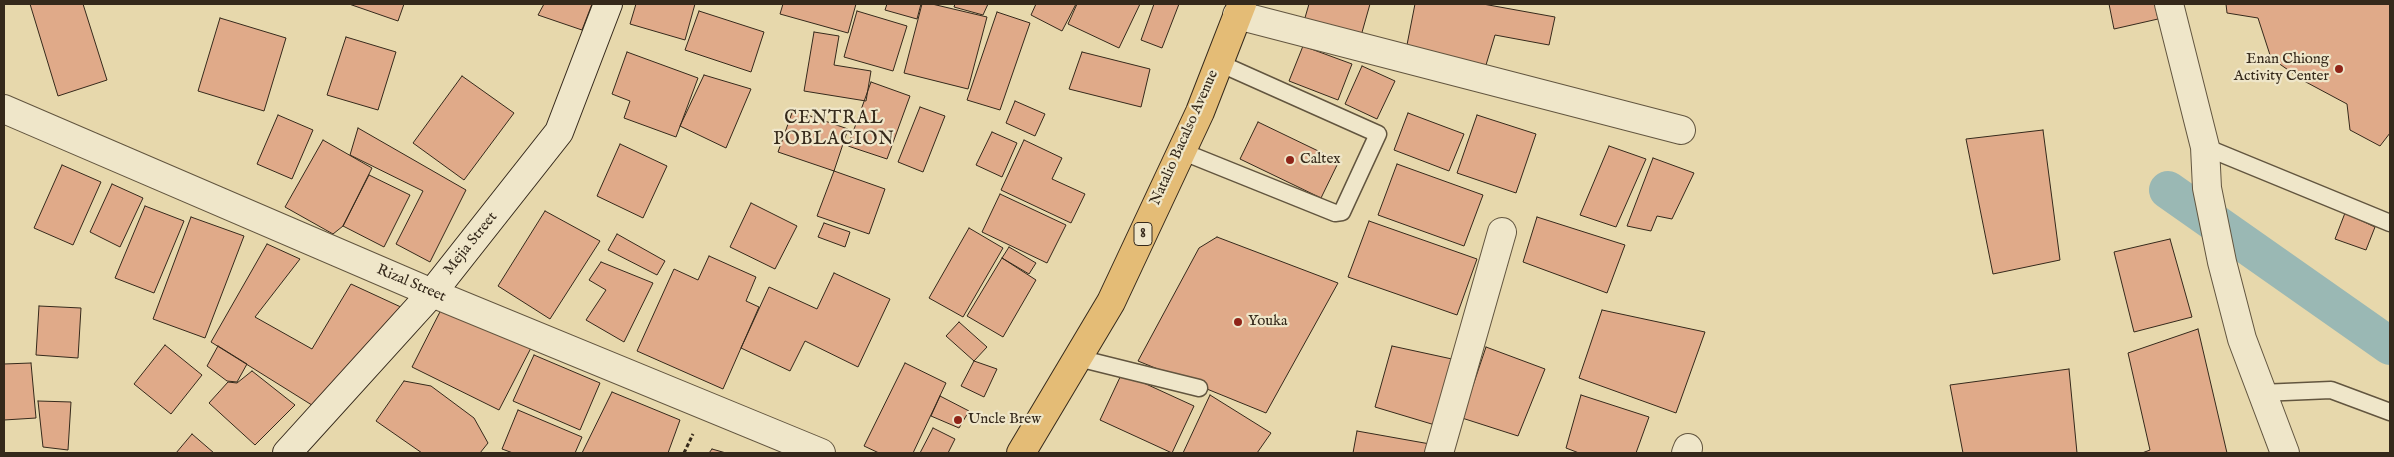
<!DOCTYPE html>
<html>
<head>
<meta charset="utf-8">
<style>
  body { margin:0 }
  #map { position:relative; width:2394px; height:457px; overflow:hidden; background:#e7d8ac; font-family:"IM FELL English",serif }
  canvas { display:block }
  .frame { position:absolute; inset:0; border:5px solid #35291b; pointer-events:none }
</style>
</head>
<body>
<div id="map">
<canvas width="2394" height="457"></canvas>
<div class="frame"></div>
</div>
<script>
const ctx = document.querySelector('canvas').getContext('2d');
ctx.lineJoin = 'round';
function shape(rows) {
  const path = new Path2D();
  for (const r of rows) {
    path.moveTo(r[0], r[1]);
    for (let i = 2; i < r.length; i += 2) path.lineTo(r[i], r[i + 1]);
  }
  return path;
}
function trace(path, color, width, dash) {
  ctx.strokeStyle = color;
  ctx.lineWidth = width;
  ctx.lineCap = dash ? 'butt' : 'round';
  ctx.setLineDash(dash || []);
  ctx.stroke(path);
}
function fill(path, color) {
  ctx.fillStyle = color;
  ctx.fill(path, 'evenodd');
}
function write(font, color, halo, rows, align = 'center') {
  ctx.font = font + ' "IM FELL English",serif';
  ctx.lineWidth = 4.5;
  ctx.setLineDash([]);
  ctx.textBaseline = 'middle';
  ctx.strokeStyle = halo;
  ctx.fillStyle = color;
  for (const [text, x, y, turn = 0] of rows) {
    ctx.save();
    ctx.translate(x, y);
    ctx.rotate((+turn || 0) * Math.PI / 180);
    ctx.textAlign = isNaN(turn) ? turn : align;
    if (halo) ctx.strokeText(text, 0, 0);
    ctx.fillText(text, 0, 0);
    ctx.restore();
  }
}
const canal = shape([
  [2168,190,2390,346]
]);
const building = shape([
  [30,4,83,4,107,80,58,96,30,4],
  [349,4,404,4,398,21,349,4],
  [544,4,592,4,582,30,538,15,544,4],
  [636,4,695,4,685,40,630,24,636,4],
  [783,4,856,4,848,33,780,14,783,4],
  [887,4,921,4,917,19,885,10,887,4],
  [922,4,932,4,987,17,968,89,904,73,922,4],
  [955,4,988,4,983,15,954,7,955,4],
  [1036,4,1076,4,1062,31,1031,15,1036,4],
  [1077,4,1140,4,1119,48,1068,24,1077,4],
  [1154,4,1179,4,1162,48,1141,40,1154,4],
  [1309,4,1370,4,1359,43,1302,28,1309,4],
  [1415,4,1483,4,1555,17,1549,45,1495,35,1486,65,1406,50,1415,4],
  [2109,4,2155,4,2158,19,2114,29,2109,4],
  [2226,4,2390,4,2390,133,2380,146,2350,130,2347,104,2304,81,2271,58,2258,18,2227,13,2226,4],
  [699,11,764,32,751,72,685,50,699,11],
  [857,11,907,26,893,71,844,57,857,11],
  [997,12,1030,23,1000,110,967,100,997,12],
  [220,18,286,38,264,111,198,91,220,18],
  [814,32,839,36,834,65,871,71,866,101,804,91,814,32],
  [346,37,396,52,378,110,327,95,346,37],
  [1303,46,1352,64,1338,100,1289,81,1303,46],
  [627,52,698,78,676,137,624,118,630,101,612,94,627,52],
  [1082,52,1150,69,1141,107,1069,89,1082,52],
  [1362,66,1395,81,1377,119,1345,104,1362,66],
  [704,75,751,89,726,148,680,126,704,75],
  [462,76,514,113,464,180,413,143,462,76],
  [871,82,910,96,887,159,848,146,871,82],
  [1015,101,1045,114,1035,136,1006,123,1015,101],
  [920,107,945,116,923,172,898,162,920,107],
  [793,110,848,129,834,171,778,152,793,110],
  [1408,113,1464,134,1449,171,1394,150,1408,113],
  [278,115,313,130,292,179,257,164,278,115],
  [1477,115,1536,134,1516,193,1457,173,1477,115],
  [1258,122,1339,161,1321,198,1240,159,1258,122],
  [358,128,466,190,430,262,396,244,423,191,350,155,358,128],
  [2043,130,2060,260,1993,274,1966,139,2043,130],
  [992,132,1017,143,1002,177,976,165,992,132],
  [323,140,372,168,343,226,333,234,285,207,323,140],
  [1024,140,1062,158,1052,179,1085,194,1071,223,1001,190,1024,140],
  [620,144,667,166,643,218,597,196,620,144],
  [1609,146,1646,159,1616,227,1580,215,1609,146],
  [1653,158,1694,173,1672,219,1657,216,1651,231,1627,226,1653,158],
  [1397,164,1483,195,1464,246,1378,215,1397,164],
  [62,165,101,182,73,245,34,228,62,165],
  [834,171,885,189,869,234,817,216,834,171],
  [369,175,410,195,384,247,343,226,369,175],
  [112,184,143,198,120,247,90,232,112,184],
  [1000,194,1066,225,1047,263,982,232,1000,194],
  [751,203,797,226,775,269,730,247,751,203],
  [145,206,184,221,154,293,115,278,145,206],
  [545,211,600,241,550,319,498,286,545,211],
  [2345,213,2375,227,2366,250,2335,239,2345,213],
  [191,217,244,236,205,338,153,319,191,217],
  [1537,217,1625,245,1607,293,1523,262,1537,217],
  [1369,221,1477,259,1457,315,1348,277,1369,221],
  [824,223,850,232,845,247,818,237,824,223],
  [969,228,1003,248,963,317,929,298,969,228],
  [617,234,665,261,657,275,608,250,617,234],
  [1217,237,1338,283,1266,413,1138,361,1199,248,1217,237],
  [2170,239,2192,317,2134,332,2114,252,2170,239],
  [267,244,300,259,255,317,312,349,351,284,403,308,315,407,211,342,267,244],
  [1009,247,1036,263,1029,274,1002,258,1009,247],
  [709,256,756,277,746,301,759,307,723,389,637,351,674,269,698,280,709,256],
  [1002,258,1036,280,1003,337,967,316,1002,258],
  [601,262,653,283,624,342,586,320,606,290,589,280,601,262],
  [834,273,890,299,858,367,805,341,790,371,741,348,769,287,817,309,834,273],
  [445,302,532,346,499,410,412,367,445,302],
  [39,306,81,308,78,358,36,355,39,306],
  [1602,310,1705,332,1676,413,1579,378,1602,310],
  [959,322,987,347,974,361,946,336,959,322],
  [2198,329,2227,453,2142,453,2150,450,2128,353,2198,329],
  [165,345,202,375,171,414,134,384,165,345],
  [218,346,247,364,237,382,227,381,207,366,218,346],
  [1392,346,1452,359,1435,425,1375,407,1392,346],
  [1486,347,1545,369,1518,436,1462,418,1486,347],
  [534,355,600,383,580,430,513,401,534,355],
  [974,361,997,369,984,397,961,386,974,361],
  [31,363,36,418,4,420,4,364,31,363],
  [905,363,946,383,913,453,879,453,864,446,905,363],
  [2069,369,2077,453,1963,453,1950,385,2069,369],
  [252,371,295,405,255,445,209,403,228,382,237,383,252,371],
  [1122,373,1194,406,1172,453,1100,420,1122,373],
  [404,381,431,386,474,418,488,443,480,453,422,453,376,421,404,381],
  [612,392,680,420,668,453,582,453,612,392],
  [1210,395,1271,433,1257,453,1183,453,1210,395],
  [1581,395,1649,417,1636,453,1579,453,1566,448,1581,395],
  [940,396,969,411,959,428,931,416,940,396],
  [38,401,71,402,68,450,43,447,38,401],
  [518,410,582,437,575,453,513,453,502,449,518,410],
  [933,428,955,439,948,453,920,453,933,428],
  [1357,431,1430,444,1428,453,1353,453,1357,431],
  [192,434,214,453,176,453,192,434],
  [712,449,726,453,709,453,712,449]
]);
const path = shape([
  [684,453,693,434]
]);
const lane = shape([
  [2205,147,2390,223],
  [1181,151,1335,213,1342,212,1378,134,1219,63],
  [1078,358,1199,388],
  [2261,393,2331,390,2390,412]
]);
const street = shape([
  [2169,4,2205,147,2207,188,2222,262,2242,339,2285,453],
  [1237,15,1681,130],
  [4,109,432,293,821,453],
  [1439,453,1502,232],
  [1686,453,1688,448]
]);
const secondary = shape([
  [287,453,432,293,559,132,608,4]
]);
const highway = shape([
  [1021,453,1111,302,1200,112,1242,4]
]);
const markers = [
  [2339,69,5,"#8f2418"],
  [1290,160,5,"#8f2418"],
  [1238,322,5,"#8f2418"],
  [958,420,5,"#8f2418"]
];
const shields = [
  [1143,234,18]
];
const shieldNames = [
  ["8",1143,234]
];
const poiNames = [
  ["Enan Chiong",2329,60,"right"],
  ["Activity Center",2329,77,"right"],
  ["Caltex",1300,160],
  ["Youka",1248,322],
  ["Uncle Brew",968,420]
];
const streetNames = [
  ["Natalio Bacalso Avenue",1185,138,-66],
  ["Mejia Street",471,244,-51],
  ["Rizal Street",411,284,23]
];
const quarterNames = [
  ["CENTRAL",834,119],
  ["POBLACION",834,140]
];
trace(canal, '#9ab8b4', 38);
fill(building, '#e0aa89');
trace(building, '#35291b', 1);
trace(lane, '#62553f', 19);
trace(street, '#62553f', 30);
trace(secondary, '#35291b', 30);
trace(highway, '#35291b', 30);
trace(path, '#35291b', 3, [4, 2.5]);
trace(lane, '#efe6c9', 16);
trace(street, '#efe6c9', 28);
trace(secondary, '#efe6c9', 28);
trace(highway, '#e4bc76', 28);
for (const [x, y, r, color] of markers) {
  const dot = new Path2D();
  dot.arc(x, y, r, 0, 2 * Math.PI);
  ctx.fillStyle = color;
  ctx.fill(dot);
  trace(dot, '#efe6c9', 2);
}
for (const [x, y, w] of shields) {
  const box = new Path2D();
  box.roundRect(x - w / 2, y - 11.5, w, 23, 4);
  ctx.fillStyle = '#efe6c9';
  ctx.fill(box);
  trace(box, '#35291b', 1);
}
write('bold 14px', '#35291b', null, shieldNames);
write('15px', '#35291b', '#efe6c9', poiNames, 'left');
write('15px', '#35291b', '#efe6c9', streetNames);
ctx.letterSpacing = '1px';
write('18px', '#35291b', '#efe6c9', quarterNames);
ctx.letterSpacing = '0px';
</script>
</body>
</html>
